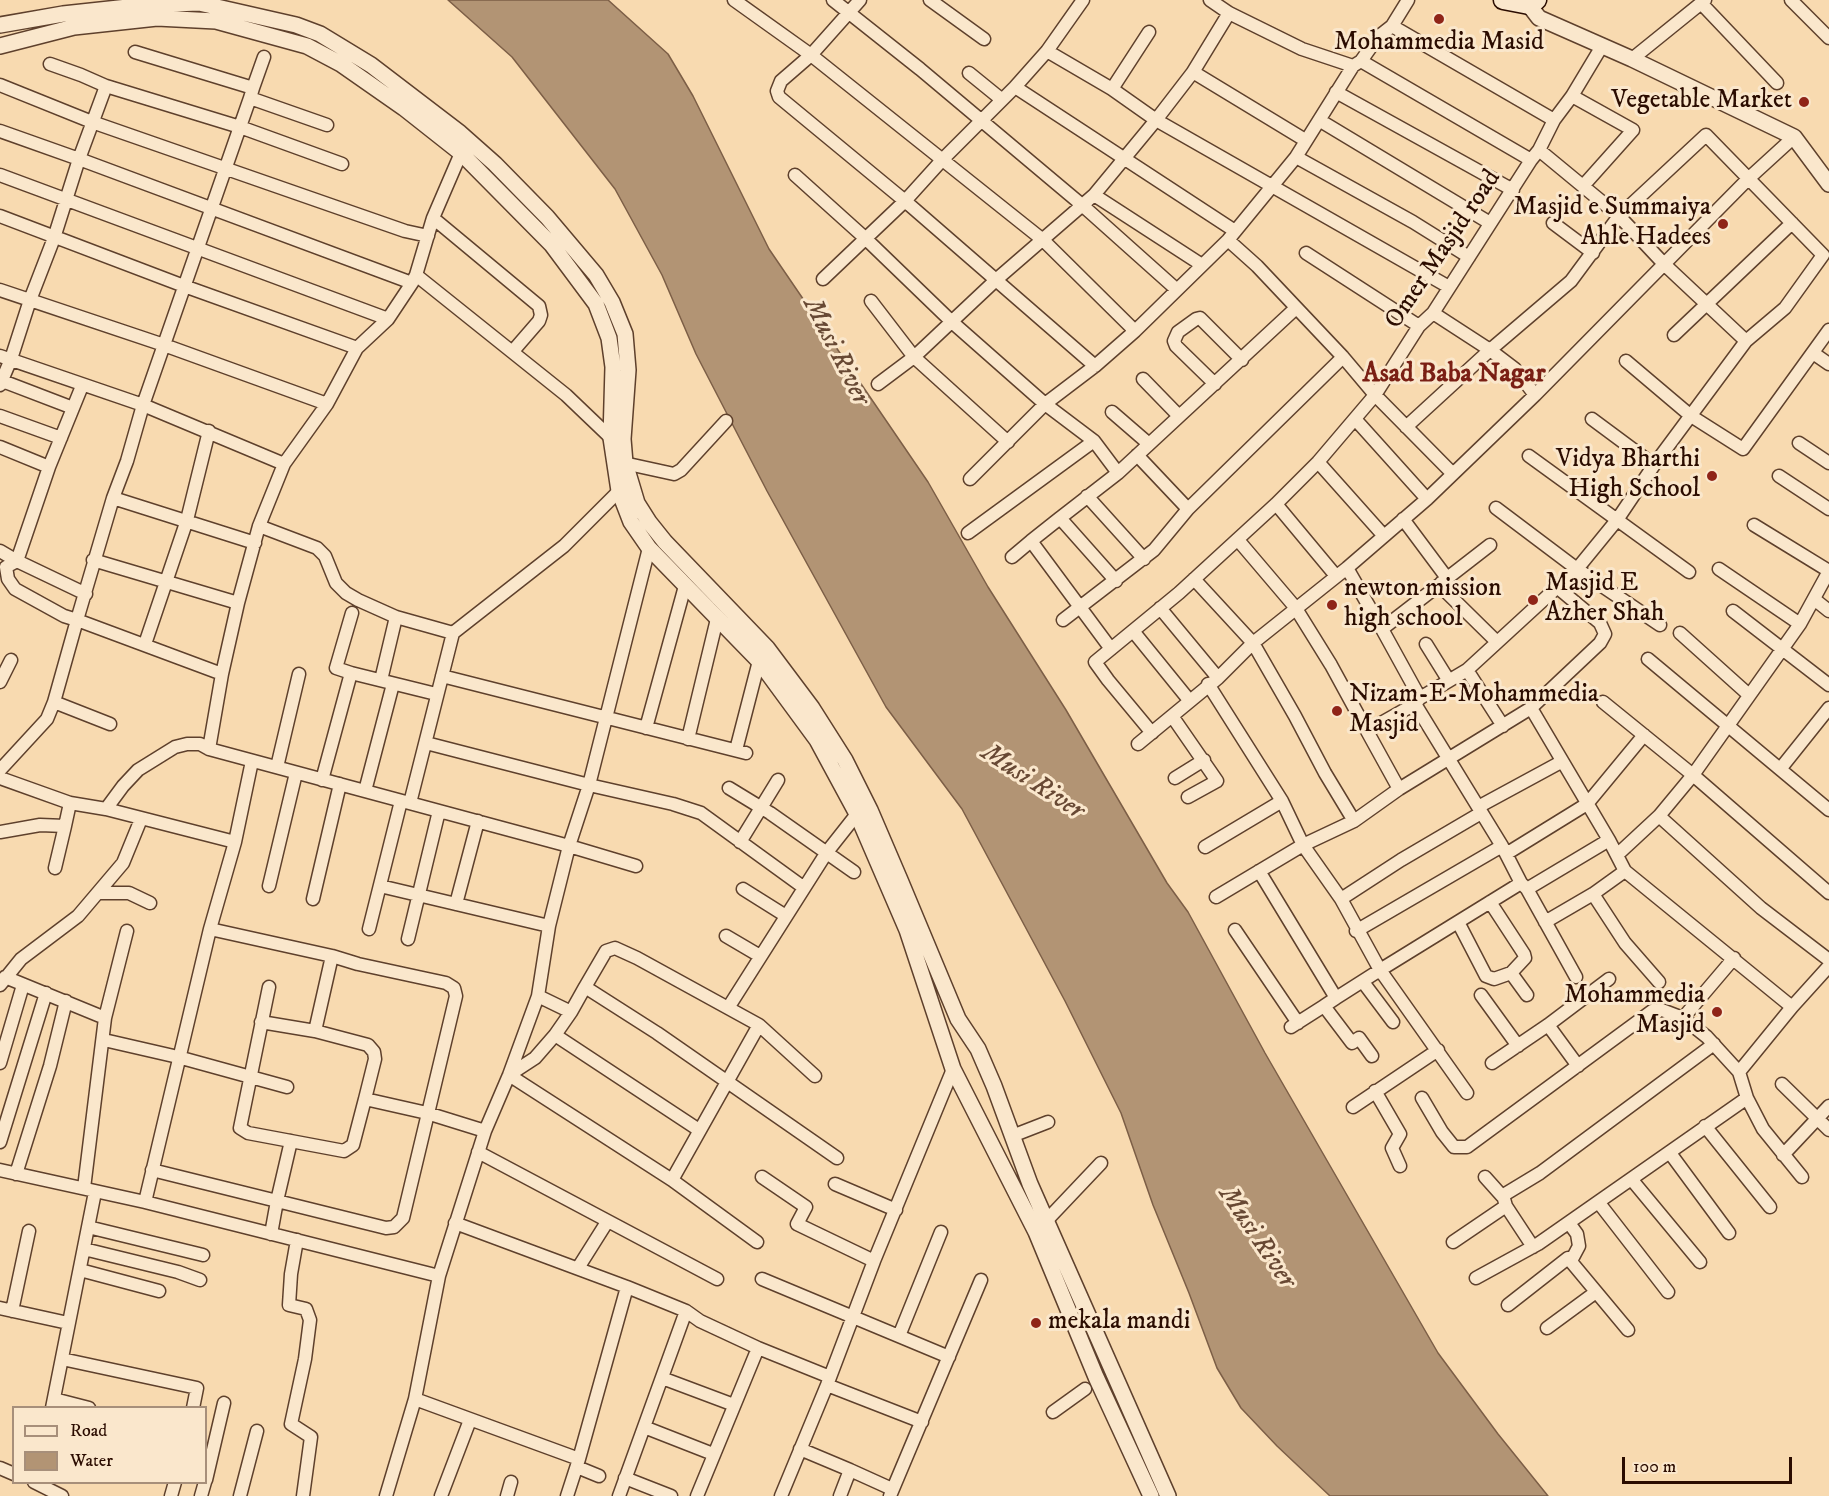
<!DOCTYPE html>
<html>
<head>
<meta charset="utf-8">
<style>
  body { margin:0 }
  #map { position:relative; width:1829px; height:1496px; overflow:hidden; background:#f8dab0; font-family:"IM FELL DW Pica",serif }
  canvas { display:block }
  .legend { position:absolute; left:12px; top:1406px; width:195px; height:78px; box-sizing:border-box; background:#fae7cc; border:2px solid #a78f7a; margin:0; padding:8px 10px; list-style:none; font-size:18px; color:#2b0c00 }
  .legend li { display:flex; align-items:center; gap:12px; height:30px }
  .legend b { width:30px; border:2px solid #a78f7a }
  .scale { position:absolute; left:1622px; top:1457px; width:170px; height:27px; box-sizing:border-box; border:3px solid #2b0c00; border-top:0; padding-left:8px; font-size:18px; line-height:21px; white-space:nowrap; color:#2b0c00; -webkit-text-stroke:4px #fae7cc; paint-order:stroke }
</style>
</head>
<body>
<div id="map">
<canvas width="1829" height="1496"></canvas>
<ul class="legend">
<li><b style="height:8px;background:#fae7cc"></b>Road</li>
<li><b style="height:16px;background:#b29474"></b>Water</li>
</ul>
<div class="scale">100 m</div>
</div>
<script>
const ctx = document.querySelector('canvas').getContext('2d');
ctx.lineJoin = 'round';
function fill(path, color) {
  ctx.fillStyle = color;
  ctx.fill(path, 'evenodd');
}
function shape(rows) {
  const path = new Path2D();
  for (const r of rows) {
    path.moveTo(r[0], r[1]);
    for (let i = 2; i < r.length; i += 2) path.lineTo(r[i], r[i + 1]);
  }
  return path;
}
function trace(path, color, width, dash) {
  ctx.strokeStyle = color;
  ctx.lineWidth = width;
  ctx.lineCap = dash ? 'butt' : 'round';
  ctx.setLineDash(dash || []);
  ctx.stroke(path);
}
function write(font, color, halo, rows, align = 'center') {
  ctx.font = font + ' "IM FELL DW Pica",serif';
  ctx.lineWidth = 6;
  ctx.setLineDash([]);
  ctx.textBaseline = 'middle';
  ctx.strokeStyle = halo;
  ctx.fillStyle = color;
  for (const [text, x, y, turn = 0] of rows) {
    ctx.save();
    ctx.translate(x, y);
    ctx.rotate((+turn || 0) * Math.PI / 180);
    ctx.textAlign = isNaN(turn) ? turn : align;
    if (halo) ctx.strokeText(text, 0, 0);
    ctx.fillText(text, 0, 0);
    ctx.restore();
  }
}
const water = shape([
  [448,0,608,0,668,54,693,96,769,249,928,482,988,587,1066,710,1167,883,1188,912,1265,1053,1438,1353,1498,1434,1548,1496,1330,1496,1277,1446,1241,1408,1217,1368,1189,1293,1153,1205,1121,1113,1065,1001,962,809,886,707,767,491,696,354,662,275,615,189,512,57,448,0]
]);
const minor = shape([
  [734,0,811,55,1043,240,1135,331],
  [833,0,920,69,1082,205,1176,289],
  [860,0,811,55,781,81,777,91,779,97,905,201,1095,366],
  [930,0,984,39],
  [1210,0,1229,13,1302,49,1353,66],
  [1791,0,1829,38],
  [1701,3,1777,83],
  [1392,26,1554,120],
  [1047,51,1112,89,1156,120,1449,287],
  [135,52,253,88,250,98,327,125],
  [1632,59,1705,0],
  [1361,61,1531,160],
  [1193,72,1305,140],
  [969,73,1001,99],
  [0,85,92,122,405,231,428,236],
  [106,86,240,127,342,164],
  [1015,87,1235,231],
  [253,88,264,57],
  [1112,89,1149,32],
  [1336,92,1513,190],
  [1572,96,1633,130,1583,186],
  [1319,120,1490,223],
  [0,131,79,159,412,283],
  [1539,150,1619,216,1665,265,1746,341],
  [1296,157,1413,222,1469,257],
  [0,175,388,319],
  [795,175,865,238,952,322,1045,404,1094,441,1118,473],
  [1094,195,1202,265],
  [0,216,184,286,357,348],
  [433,218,539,306,541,315,539,321,513,351],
  [1553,223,1593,253],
  [1228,240,1257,266,1343,357,1375,395,1453,474],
  [1306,253,1419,326],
  [416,275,566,395,611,438],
  [823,279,905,201,943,159,1015,87,1047,51,1083,0],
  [0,290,164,345,327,404],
  [871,301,914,357,1008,442],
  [1433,313,1490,350,1515,369,1535,395],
  [1674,335,1792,223],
  [1813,353,1829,364],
  [0,356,143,405,284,464],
  [1626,361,1691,416,1743,449,1829,330],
  [1143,379,1178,415],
  [0,380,73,408],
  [878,384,914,357,997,279,1094,195,1156,120,1193,72,1229,13],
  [1215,384,1176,346,1174,341,1178,332,1196,319,1200,318,1242,360],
  [0,385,11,359,30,300,54,238,79,159,106,86,81,75,50,64],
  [82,386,49,467,17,561,86,594],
  [1112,412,1149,444],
  [0,416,61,438],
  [1355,419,1427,499],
  [1592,419,1654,465],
  [1406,427,1490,350,1571,281,1619,216,1706,135,1823,255,1785,308,1746,341,1654,465,1617,520,1577,569,1467,670,1420,698,1415,704],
  [1799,443,1829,463],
  [0,447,49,467],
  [1137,455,1188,509],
  [1529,456,1689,572],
  [619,462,674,474,681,470,726,421],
  [1318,462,1384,536],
  [1779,476,1829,509],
  [970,479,1045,404,1095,366,1135,331,1228,240,1296,157,1353,66,1361,61,1378,37,1392,26,1408,0],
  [1087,496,1144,559],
  [113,498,255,543],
  [1276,504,1336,576],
  [1496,508,1577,569,1660,625],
  [1060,518,1031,541,1111,649],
  [1403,519,1447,578],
  [259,526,317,548,325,556,336,583,346,593,358,600,396,617,453,633],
  [968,533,1094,441],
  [1238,540,1295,607,1331,665,1367,731],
  [0,551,17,561],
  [1012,557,1031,541],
  [93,560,238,603],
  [1347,568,1382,629],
  [1719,569,1800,624],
  [1194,579,1253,643,1295,716,1325,773,1354,821],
  [1116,581,1060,518,1118,473,1296,308],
  [1441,583,1490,545],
  [1814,599,1829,611],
  [1160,608,1218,678],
  [1733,611,1829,685],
  [1063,620,1154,550,1188,509,1343,357],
  [1133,631,1189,700],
  [1680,633,1749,695],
  [145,644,187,520,209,431],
  [1426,644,1449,681],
  [1648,659,1829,810],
  [1467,670,1503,726],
  [351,673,336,668,352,613],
  [222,674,77,620,113,498,127,461,143,405,250,98],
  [442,676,746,753],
  [381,680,396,617],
  [0,682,11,660],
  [1208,684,1282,801,1303,845,1341,899,1380,970,1521,883],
  [1420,698,1382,629,1439,585,1497,642],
  [54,702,110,724],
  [1603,702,1693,775,1829,893],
  [1531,708,1609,840,1625,871,1792,1007],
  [1172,716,1217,781,1188,797],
  [646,728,685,586],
  [1152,733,1108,680,1095,662,1179,593,1276,504,1318,462,1375,395,1419,326,1433,313,1531,160,1539,150,1554,120,1572,96,1602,46],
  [688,739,717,619],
  [426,743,589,785,673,804,701,813,803,887],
  [1138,744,1218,678,1253,643,1347,568,1427,499,1535,395,1748,179,1794,137],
  [209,749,222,674,238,603,259,526,284,464,327,404,357,348,388,319,412,283,416,275,433,218,461,153],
  [736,750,759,661],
  [277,767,299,674],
  [1781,768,1829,708],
  [0,770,47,719,54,702,77,620,64,616,15,589,8,579,6,567,17,561],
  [0,778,70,803,106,809,235,842],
  [1175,778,1204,760],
  [322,780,351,673,436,694],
  [729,788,770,813,854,872],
  [1399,789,1367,731,1415,704,1502,846,1521,883,1527,889,1576,977],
  [365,791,393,684],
  [410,803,453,633,564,546,619,491],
  [1478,807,1561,762],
  [106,809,123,786,138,770,175,747,187,744,200,744,209,749,569,846,636,866],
  [1659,816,1761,908,1829,960],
  [0,832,40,825,65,826,70,803],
  [740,842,778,780],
  [1205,847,1282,801],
  [1506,854,1587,804,1644,735],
  [1617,855,1659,816,1693,775,1800,624,1829,571,1754,525],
  [55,868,65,826],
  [1259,871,1336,998,1380,970,1467,1093],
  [269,886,296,773],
  [380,886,549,926],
  [743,889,786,916],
  [1527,889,1609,840],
  [98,893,129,893,150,903],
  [1593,894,1625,943,1659,982],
  [1216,897,1303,845,1354,821,1399,789,1531,708,1600,643,1605,634,1600,623,1558,588],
  [313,899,340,784],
  [1341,899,1401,860,1481,813],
  [1490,902,1524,954,1525,958,1511,973,1527,995],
  [456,904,478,821],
  [1458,922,1486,976,1494,979,1511,973],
  [1545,922,1593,894,1625,871],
  [369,929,401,801],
  [1235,930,1298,1023],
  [1356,931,1502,846],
  [726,936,760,956],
  [408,939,439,811],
  [5,977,105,1018],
  [1363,982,1393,1022],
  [0,985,21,959,78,916,123,863,141,819],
  [269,987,240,1128,248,1133,344,1151,353,1145,365,1099],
  [585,987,606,951,615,948,637,958,759,1025,815,1076],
  [1481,995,1518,1046],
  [538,996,571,1012,585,987,657,1033,837,1158],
  [1336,998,1324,1006,1352,1043,1359,1038,1372,1056],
  [728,1008,827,852,857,814],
  [571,1012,555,1035,535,1058,509,1075,672,1180,757,1242],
  [1683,1018,1734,958],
  [261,1022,315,1031,368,1045,374,1052,375,1059,365,1099,427,1113,485,1131],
  [1548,1025,1578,1066],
  [1291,1027,1324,1006],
  [315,1031,332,956],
  [555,1035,699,1130],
  [104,1040,178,1057,287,1087],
  [0,1063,23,985],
  [1492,1063,1548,1025,1609,979],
  [1739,1072,1792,1007,1829,966],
  [1782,1084,1829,1130],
  [1375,1091,1400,1134,1392,1148,1400,1166],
  [1422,1098,1442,1132,1454,1147,1467,1147,1652,1011,1662,1010,1683,1018,1707,1037,1739,1072,1747,1098,1763,1129,1802,1177],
  [1353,1107,1438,1050],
  [1705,1126,1770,1207],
  [1012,1136,1048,1122],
  [0,1142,46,993],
  [478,1152,717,1279],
  [1670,1153,1729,1233],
  [1783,1155,1829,1106],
  [0,1170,145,1202,439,1276],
  [152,1170,386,1228,394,1227,403,1218,456,996,454,988,446,983,358,964,332,956,210,929],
  [16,1174,50,1066,66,1001],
  [762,1177,806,1207,797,1224,874,1261],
  [1485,1177,1502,1196,1540,1173,1714,1044],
  [672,1180,759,1025],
  [1632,1180,1700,1262],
  [835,1184,896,1210],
  [84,1188,105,1018,127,931],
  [1504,1199,1506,1206,1533,1247],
  [145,1202,210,929,235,842,252,761],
  [1599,1203,1668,1292],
  [1047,1220,1101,1163],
  [455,1223,627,1287,686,1311,700,1321,758,1348,830,1377],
  [1569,1223,1577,1234,1579,1246,1571,1261],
  [88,1227,203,1255],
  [271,1234,277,1201,291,1141],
  [297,1240,291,1274,289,1305,306,1309,310,1320,305,1359,291,1424,311,1437,303,1496],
  [1453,1242,1506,1206],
  [84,1249,178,1272,200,1280],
  [578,1268,607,1222],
  [80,1270,159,1291],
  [1476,1278,1538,1244,1747,1098],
  [762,1279,949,1357],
  [1508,1305,1568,1258,1628,1330],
  [0,1308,68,1323],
  [12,1311,29,1231],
  [1547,1328,1596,1292],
  [899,1336,941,1232],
  [62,1359,197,1388,193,1408],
  [662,1378,734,1405],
  [827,1385,922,1422],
  [54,1399,89,1408],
  [415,1399,579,1459],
  [52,1408,95,1192],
  [1053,1412,1085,1389],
  [644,1427,713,1454],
  [800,1449,850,1470,840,1496],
  [577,1467,599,1476],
  [0,1468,14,1474],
  [850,1470,892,1489],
  [625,1478,671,1496],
  [206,1480,224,1403],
  [34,1482,62,1496],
  [171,1496,175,1482],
  [201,1496,205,1482],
  [240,1496,257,1431],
  [386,1496,415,1399,439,1276,485,1131,509,1075,538,996,549,926,569,846,589,785,649,548],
  [441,1496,470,1420],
  [507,1496,511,1482],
  [567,1496,579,1459,627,1287],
  [619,1496,686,1311],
  [697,1496,758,1348],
  [781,1496,827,1385,874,1261,953,1069],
  [890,1496,981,1280]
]);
const tertiary = shape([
  [1529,5,1539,18,1632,59,1794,137,1829,184],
  [0,25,63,14,146,5,199,3,296,25,320,34,371,65,460,133,495,164,547,217,596,275,612,302,625,334,628,370,623,439,625,463,637,503,649,522,665,542,767,648,812,708,845,760,870,810,900,880,958,1019,978,1049,994,1086,1030,1184,1168,1496],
  [0,46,74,27,157,18,216,21,307,46,341,64,404,108,461,153,552,245,596,304,609,338,613,367,611,438,619,491,631,522,649,548,759,661,817,740,857,814,907,930,953,1069,1036,1232,1096,1377,1151,1496]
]);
const secondary = shape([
  [1503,0,1529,5,1537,0]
]);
const markers = [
  [1439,19,6,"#8f2418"],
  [1804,102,6,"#8f2418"],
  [1723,224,6,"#8f2418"],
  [1712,476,6,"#8f2418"],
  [1533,600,6,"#8f2418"],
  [1332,605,6,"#8f2418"],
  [1337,711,6,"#8f2418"],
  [1717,1012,6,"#8f2418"],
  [1036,1323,6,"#8f2418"]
];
const poiNames = [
  ["Mohammedia Masid",1439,44,"center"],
  ["Vegetable Market",1792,102],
  ["Masjid e Summaiya",1711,209],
  ["Ahle Hadees",1711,239],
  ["Vidya Bharthi",1700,461],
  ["High School",1700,491],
  ["Masjid E",1545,585,"left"],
  ["Azher Shah",1545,615,"left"],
  ["newton mission",1344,590,"left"],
  ["high school",1344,620,"left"],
  ["Nizam-E-Mohammedia",1349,696,"left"],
  ["Masjid",1349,726,"left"],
  ["Mohammedia",1705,997],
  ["Masjid",1705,1027],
  ["mekala mandi",1048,1323,"left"]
];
const streetNames = [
  ["Omer Masjid road",1444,250,-56]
];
const waterNames = [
  ["Musi River",835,352,63],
  ["Musi River",1032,783,33],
  ["Musi River",1256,1238,56]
];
const neighbourhoodNames = [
  ["Asad Baba Nagar",1454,375]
];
fill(water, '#b29474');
trace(water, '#7c5e46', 1.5);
trace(minor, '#5e402c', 15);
trace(tertiary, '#5e402c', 18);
trace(secondary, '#2b0c00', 21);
trace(minor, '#fae7cc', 12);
trace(tertiary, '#fae7cc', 15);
trace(secondary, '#fae7cc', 18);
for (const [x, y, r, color] of markers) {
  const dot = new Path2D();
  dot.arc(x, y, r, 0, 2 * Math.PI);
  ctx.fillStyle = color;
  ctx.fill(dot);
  trace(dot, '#fae7cc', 2);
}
write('26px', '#2b0c00', '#fae7cc', poiNames, 'right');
write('26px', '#2b0c00', '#fae7cc', streetNames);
write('italic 27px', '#684934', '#fae7cc', waterNames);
write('bold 27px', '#7a1f14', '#fae7cc', neighbourhoodNames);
</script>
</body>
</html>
